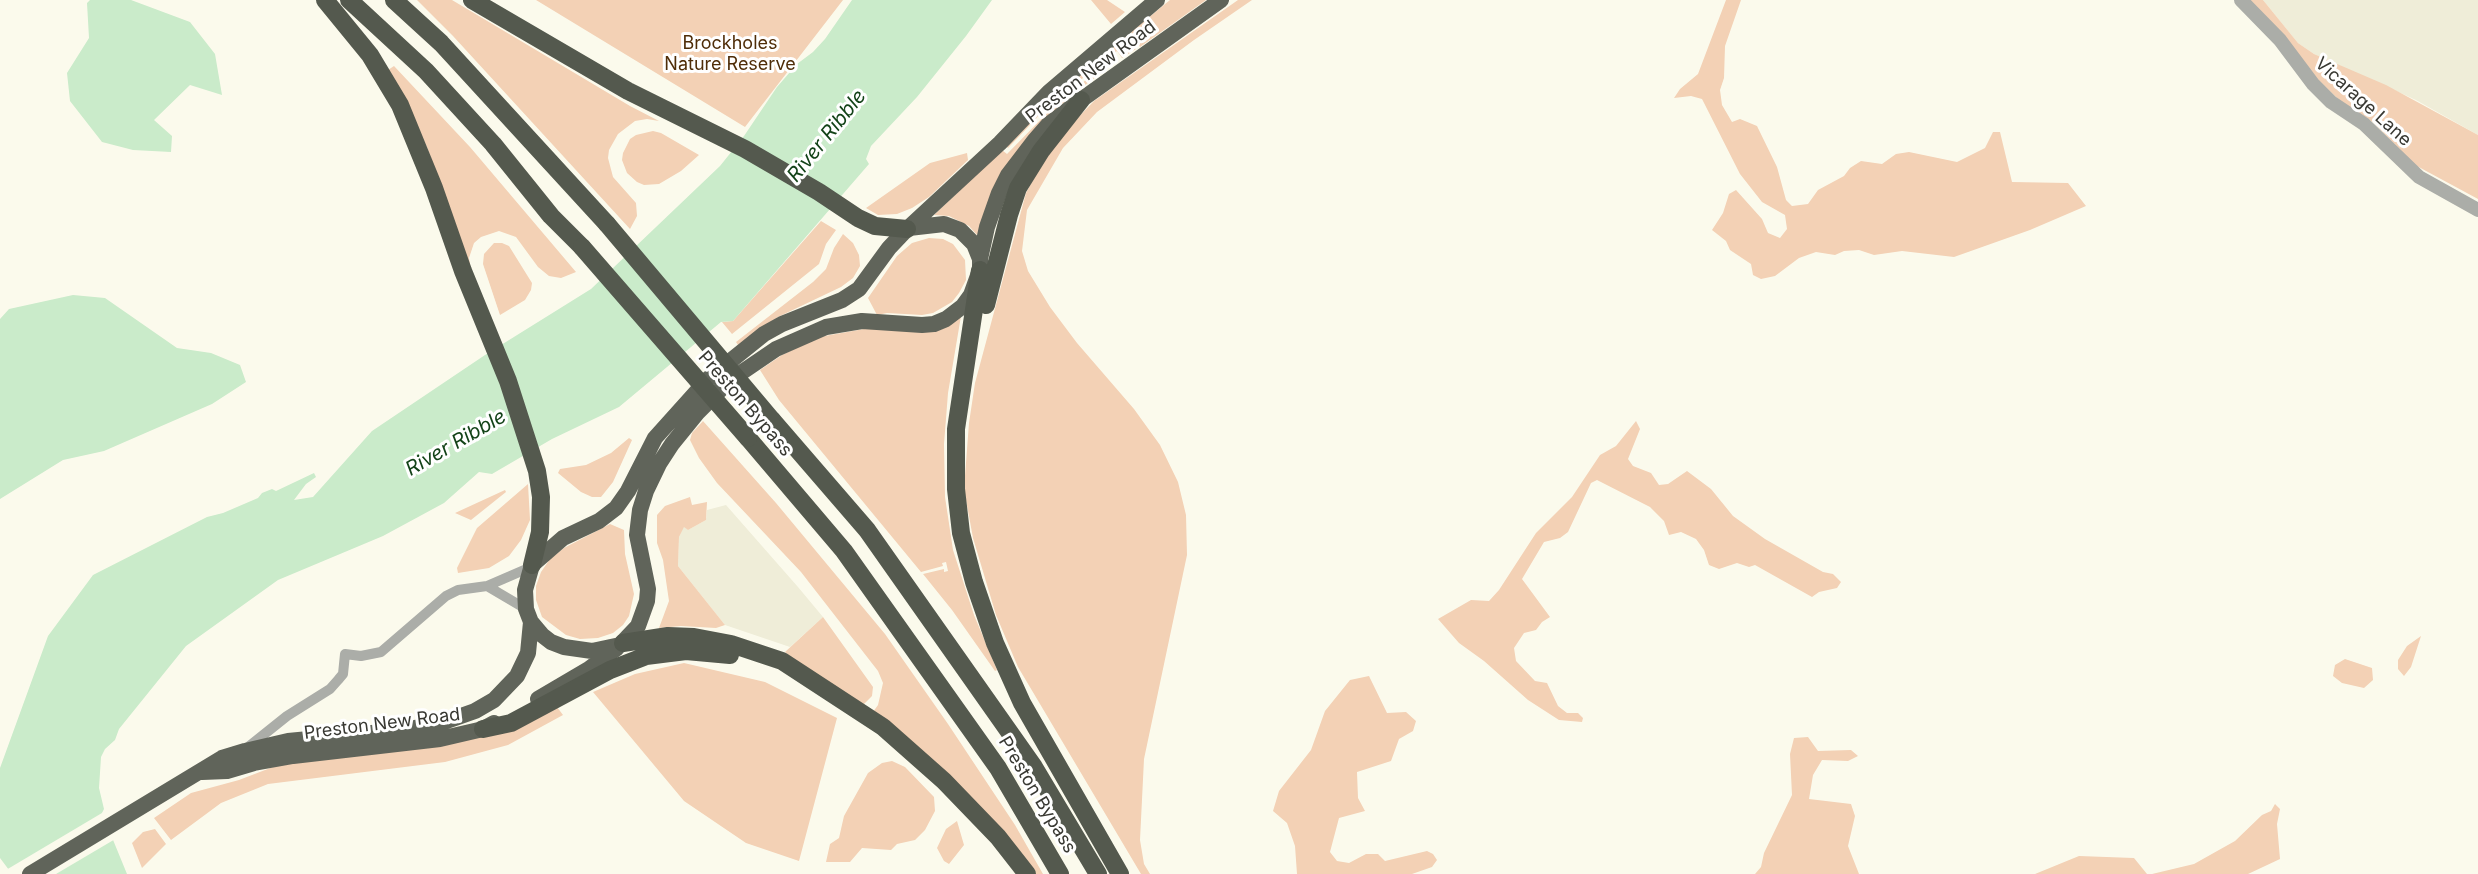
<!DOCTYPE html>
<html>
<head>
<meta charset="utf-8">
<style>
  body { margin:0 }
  canvas { display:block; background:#fbfaec }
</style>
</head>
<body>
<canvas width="2478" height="874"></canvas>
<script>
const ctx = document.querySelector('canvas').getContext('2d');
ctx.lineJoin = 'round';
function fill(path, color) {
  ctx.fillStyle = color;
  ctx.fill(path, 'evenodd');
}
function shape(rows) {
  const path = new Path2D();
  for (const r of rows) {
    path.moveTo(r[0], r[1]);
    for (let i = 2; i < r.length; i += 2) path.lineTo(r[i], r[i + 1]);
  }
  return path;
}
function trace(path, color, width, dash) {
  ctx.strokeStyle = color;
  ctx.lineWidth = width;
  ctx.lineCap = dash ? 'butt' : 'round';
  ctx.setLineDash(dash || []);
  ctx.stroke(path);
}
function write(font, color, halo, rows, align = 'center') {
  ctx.font = font + ' Inter,sans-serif';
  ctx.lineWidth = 6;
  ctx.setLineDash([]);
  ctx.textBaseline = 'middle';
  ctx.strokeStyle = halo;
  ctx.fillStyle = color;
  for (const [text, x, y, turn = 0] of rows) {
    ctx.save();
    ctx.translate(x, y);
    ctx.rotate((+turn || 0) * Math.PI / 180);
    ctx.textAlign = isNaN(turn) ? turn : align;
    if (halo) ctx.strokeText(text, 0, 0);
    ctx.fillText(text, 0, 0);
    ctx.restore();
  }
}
const built = shape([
  [2263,0,2478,0,2478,135,2416,100,2314,54,2298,43],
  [726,505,798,587,823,617,790,647,725,625,678,566,679,537,684,526,688,530,706,520,707,510]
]);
const green = shape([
  [417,0,452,0,630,106,659,121,647,119,635,121,618,134,609,150,608,158,613,177,636,203,637,216,630,229,453,36],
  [536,0,843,0,745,127],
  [1091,0,1107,0,1125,12,1111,24],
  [1170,0,1206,0,1140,47,1131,32],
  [1238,0,1252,0,1194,40,1097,112,1063,148,1027,210,1022,251,1028,271,1050,307,1077,343,1134,409,1160,445,1178,482,1186,515,1187,555,1144,759,1140,840,1144,864,1150,874,1141,874,1018,667,996,615,973,538,964,489,969,423,975,383,1026,193,1045,157,1068,128,1094,101],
  [1726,0,1741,0,1725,46,1724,78,1720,90,1722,105,1732,122,1740,119,1757,126,1777,167,1786,200,1792,206,1808,204,1818,190,1844,176,1850,168,1861,161,1882,164,1896,154,1909,152,1957,162,1985,148,1993,132,2000,132,2012,182,2068,183,2086,206,2030,230,1954,257,1902,251,1874,255,1859,250,1844,251,1835,255,1816,252,1799,258,1775,276,1761,279,1753,275,1751,264,1730,250,1726,241,1712,230,1723,213,1729,194,1736,190,1762,219,1768,233,1780,238,1787,229,1785,215,1762,202,1740,174,1702,99,1691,96,1674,98,1680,89,1698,74],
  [2250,0,2263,0,2298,43,2314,54,2386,85,2478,135,2478,199,2415,165,2374,123,2339,100,2312,74],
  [1127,35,1136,49,1122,58,1117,51,1049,105,1008,148,1006,146,1045,105],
  [1116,56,1118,60,1076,92,1048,116,977,235,969,226,949,216,934,215,1002,150,1007,154,1057,103],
  [394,66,470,147,576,272,561,278,549,276,538,267,516,237,499,231,481,237,474,243,469,258,471,270,427,147,388,70],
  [653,131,661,133,699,155,681,171,659,184,644,185,637,182,627,173,622,160,623,153,630,139,636,135],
  [967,153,968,160,929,197,912,208,897,214,878,215,866,208,930,163],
  [821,221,836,230,826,244,819,264,732,334,722,322,733,321],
  [843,234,853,243,859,255,860,266,853,278,841,287,778,317,738,345,736,342,813,282,826,269,834,248],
  [929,238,943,239,953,244,965,260,966,280,959,293,952,302,933,313,922,315,887,313,877,315,868,298,897,256,912,243],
  [494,243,502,243,509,246,532,283,531,290,525,300,500,315,483,264,484,254],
  [961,316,948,393,944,444,945,497,953,550,974,615,997,670,995,671,952,610,923,574,944,569,944,572,948,571,946,562,942,563,943,566,921,572,779,400,760,370,782,355,819,337,864,329],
  [703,421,776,503,885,634,948,724,1015,825,1043,874,1036,874,1027,862,873,712,878,705,883,683,878,671,801,572,717,483,699,458,690,440,692,433],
  [1636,421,1640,429,1628,459,1633,466,1651,473,1659,485,1668,484,1687,471,1711,489,1733,516,1765,539,1823,572,1833,574,1841,582,1837,588,1819,592,1812,597,1755,565,1749,567,1737,563,1719,569,1709,565,1704,550,1696,539,1681,532,1669,535,1664,521,1650,507,1597,480,1591,483,1568,532,1560,538,1544,542,1522,579,1550,617,1542,622,1536,630,1524,633,1514,648,1516,661,1535,681,1547,683,1558,706,1567,713,1578,713,1583,718,1582,722,1559,720,1528,700,1484,661,1459,643,1438,619,1471,600,1489,601,1499,590,1536,533,1572,497,1600,455,1616,446],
  [629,438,632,440,613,482,601,497,592,497,581,492,558,473,560,469,586,465,611,453],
  [528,484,530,520,521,540,509,556,489,568,458,573,457,568,477,528],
  [505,490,506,492,471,520,455,513],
  [690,497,692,505,707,502,706,520,688,530,684,527,679,537,678,566,725,625,716,628,681,626,659,628,669,601,663,560,657,543,657,515,665,506],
  [610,524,624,530,625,554,634,594,629,616,623,625,613,633,598,638,580,639,566,635,542,617,536,600,536,586,541,572,550,559,564,548],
  [823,617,873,687,872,696,863,705,802,667,785,652],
  [2421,636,2411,667,2404,676,2398,669,2398,660,2407,646],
  [2345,659,2372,668,2373,680,2364,688,2342,683,2333,676,2335,665],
  [684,663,765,682,837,718,799,861,746,843,684,801,593,692,635,674],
  [1369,676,1387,713,1406,712,1416,721,1413,731,1399,739,1391,761,1357,772,1358,798,1365,811,1339,818,1330,852,1337,861,1349,863,1366,854,1378,854,1385,861,1427,851,1433,854,1437,860,1432,867,1412,874,1297,874,1295,846,1287,823,1273,811,1279,791,1311,750,1325,711,1350,680],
  [557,707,563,715,508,745,445,762,268,784,221,803,171,840,154,818,191,793,239,780,286,762],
  [1808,737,1818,751,1851,750,1858,756,1848,761,1822,760,1813,775,1809,799,1851,804,1855,816,1848,846,1859,874,1755,874,1761,867,1764,853,1792,795,1790,754,1794,738],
  [892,761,905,767,934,797,935,811,925,830,915,840,897,844,891,850,862,848,850,862,826,862,830,844,839,838,844,816,868,773,882,763],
  [2275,804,2280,809,2277,824,2280,859,2248,874,2152,874,2194,864,2235,841,2262,815,2271,811],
  [957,821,964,845,949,864,944,861,937,848,946,829],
  [155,829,166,844,142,868,132,843,143,832],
  [2079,856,2134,858,2147,874,2035,874]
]);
const water = shape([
  [90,0,131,0,190,22,215,54,222,95,190,85,154,120,172,136,171,152,133,150,102,142,70,101,67,73,89,38,87,3],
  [852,0,992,0,966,36,917,97,871,146,866,159,869,164,733,321,721,322,619,407,552,439,492,474,479,472,444,503,383,536,278,580,186,646,119,729,115,740,105,749,101,757,99,788,104,809,102,813,127,874,12,874,0,858,0,768,48,636,93,575,207,517,223,513,258,498,262,493,272,489,276,491,314,473,316,477,306,484,294,500,313,497,372,431,485,355,591,289,720,166,744,136,777,87,797,64,813,52,825,39],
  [73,295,105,298,177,348,211,353,240,365,246,382,212,404,104,451,63,460,0,499,0,319,9,309]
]);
const pier = shape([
  [107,810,105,813,117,838,56,874,8,874,6,870]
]);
const minor = shape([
  [487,586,526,609],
  [247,748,287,716,330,689,338,680,343,674,345,654,361,656,381,652,446,596,458,590,487,586,531,567]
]);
const tertiary = shape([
  [2241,0,2280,40,2313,84,2331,102,2364,124,2419,177,2478,210]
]);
const trunk = shape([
  [909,228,944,224,960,230,974,244,980,259,980,270,971,295,963,306,946,319,934,324,922,325,862,321,826,327,776,349,729,381,698,412,672,444,659,464,646,491,640,510,637,535,648,589,647,601,638,626,620,645,592,651,564,647,551,642,542,635,531,622,526,609,525,590,532,565,563,538,599,521,616,508,628,491,655,438,708,379,764,334,782,324,842,300,859,289,889,248,907,229,1000,143,1049,92,1157,0],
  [980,259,987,227,999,193,1008,175,1034,141,1048,125,1081,100,1221,0],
  [538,699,589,669,617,648],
  [202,772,227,771,254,763,293,756,440,739,483,729,494,723],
  [30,874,222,758,245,751,288,741,403,730,441,723,475,711,494,700,517,676,528,653,531,622]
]);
const motorway = shape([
  [325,0,370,55,400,105,434,188,463,271,508,381,537,471,541,497,540,532,532,565],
  [349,0,426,71,493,144,551,216,582,247],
  [394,0,441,43,607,224],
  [472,0,628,91,745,149,819,192,858,218,875,226,907,229],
  [980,270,956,429,956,489,961,533,974,582,995,643,1022,703,1120,874],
  [986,305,1009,215,1018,188,1041,151,1081,100],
  [772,420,867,530,1034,767,1098,874],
  [748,438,844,551,998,768,1060,874],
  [623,643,668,636,694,637,731,644,782,661,883,727,944,781,998,837,1027,874],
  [483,729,511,723,610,670,646,656,686,651,730,655]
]);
const motorwayBridge = shape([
  [607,224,772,420],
  [582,247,748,438]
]);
const parkNames = [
  ["Brockholes",730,44],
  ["Nature Reserve",730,65]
];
const streetNames = [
  ["Preston New Road",1091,72,-37],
  ["Vicarage Lane",2363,102,42],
  ["Preston Bypass",745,404,49],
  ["Preston New Road",382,724,-7],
  ["Preston Bypass",1037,795,59]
];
const waterNames = [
  ["River Ribble",827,136,-51],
  ["River Ribble",456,443,-30]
];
fill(built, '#efedd8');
fill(green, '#f3d1b5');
fill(water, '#caebca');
fill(pier, '#fbfaec');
trace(minor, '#abada8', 10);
trace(tertiary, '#abada8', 14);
trace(trunk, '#60645a', 16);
trace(motorway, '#54594e', 18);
trace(motorwayBridge, '#54594e', 18);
write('18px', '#4f2d08', '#fff', parkNames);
write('18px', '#383832', '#fff', streetNames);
write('italic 20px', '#134318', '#fff', waterNames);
</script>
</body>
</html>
